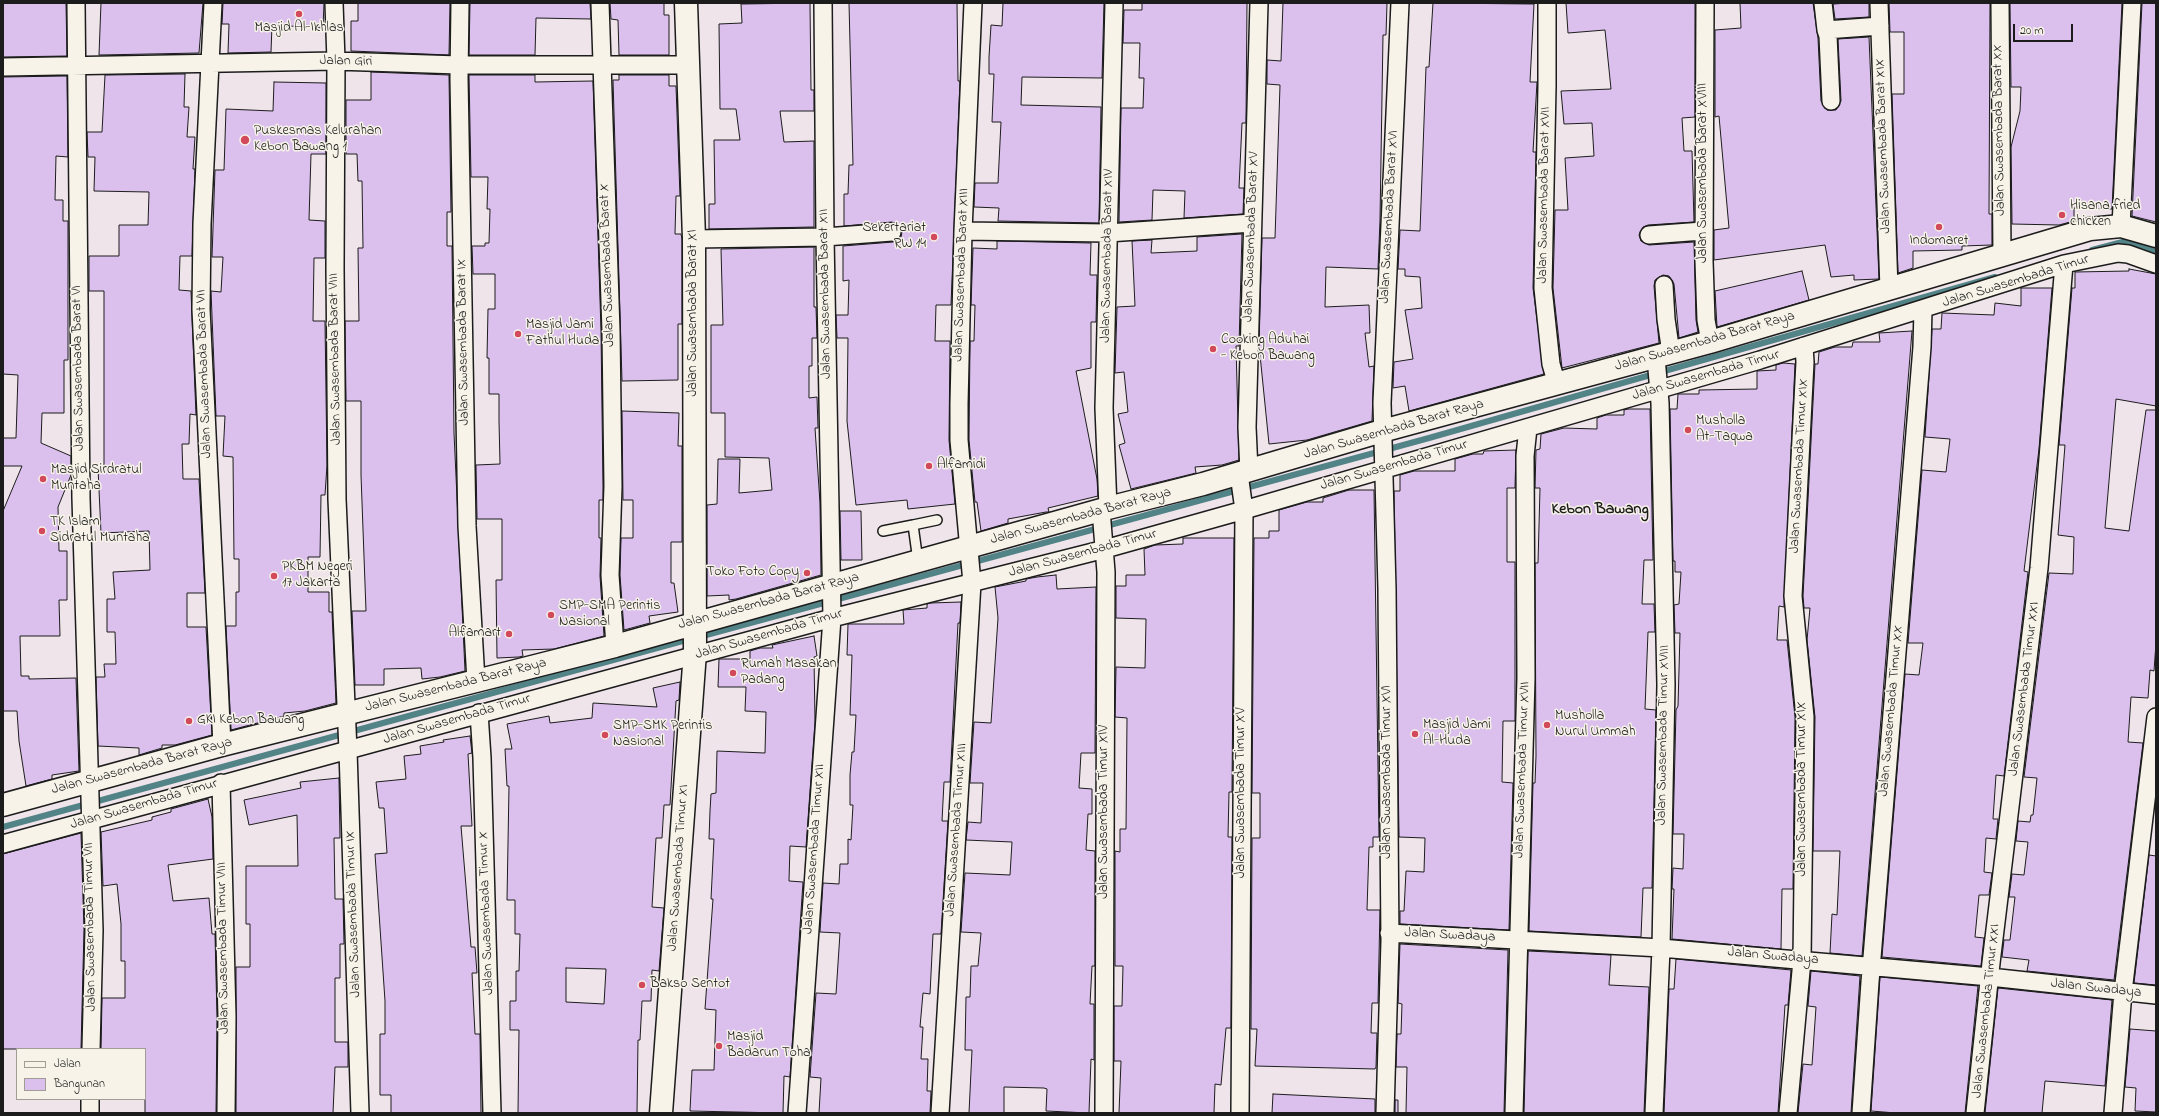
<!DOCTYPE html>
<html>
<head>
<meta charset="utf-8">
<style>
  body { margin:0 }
  #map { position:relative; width:2159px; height:1116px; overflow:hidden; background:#efe4ea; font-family:"Indie Flower",sans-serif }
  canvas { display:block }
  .frame { position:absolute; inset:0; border:4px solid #1c1c1c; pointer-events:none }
  .legend { position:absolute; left:16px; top:1048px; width:130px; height:52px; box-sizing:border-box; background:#f7f3e8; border:1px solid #9f9d96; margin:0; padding:5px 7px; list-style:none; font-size:12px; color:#1c1c1c }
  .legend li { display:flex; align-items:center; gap:8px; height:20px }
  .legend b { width:20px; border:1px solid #9f9d96 }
  .scale { position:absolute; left:2013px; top:24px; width:60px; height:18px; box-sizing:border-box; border:2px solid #1c1c1c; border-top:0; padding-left:5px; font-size:12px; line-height:14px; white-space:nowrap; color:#1c1c1c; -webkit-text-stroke:3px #f7f3e8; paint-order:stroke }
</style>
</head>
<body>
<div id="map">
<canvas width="2159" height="1116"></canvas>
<div class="frame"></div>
<ul class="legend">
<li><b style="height:5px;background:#f7f3e8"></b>Jalan</li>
<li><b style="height:11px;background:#dbc0ee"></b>Bangunan</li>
</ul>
<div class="scale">20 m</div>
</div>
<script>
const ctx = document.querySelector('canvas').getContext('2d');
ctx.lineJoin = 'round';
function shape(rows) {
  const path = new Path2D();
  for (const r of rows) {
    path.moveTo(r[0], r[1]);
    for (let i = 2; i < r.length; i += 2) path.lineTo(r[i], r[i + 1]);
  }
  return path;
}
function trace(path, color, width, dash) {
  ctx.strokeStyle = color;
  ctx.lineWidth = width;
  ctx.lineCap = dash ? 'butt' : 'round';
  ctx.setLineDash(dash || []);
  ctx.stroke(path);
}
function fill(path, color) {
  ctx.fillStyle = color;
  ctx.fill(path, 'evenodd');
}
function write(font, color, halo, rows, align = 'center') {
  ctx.font = font + ' "Indie Flower",sans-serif';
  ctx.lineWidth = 3;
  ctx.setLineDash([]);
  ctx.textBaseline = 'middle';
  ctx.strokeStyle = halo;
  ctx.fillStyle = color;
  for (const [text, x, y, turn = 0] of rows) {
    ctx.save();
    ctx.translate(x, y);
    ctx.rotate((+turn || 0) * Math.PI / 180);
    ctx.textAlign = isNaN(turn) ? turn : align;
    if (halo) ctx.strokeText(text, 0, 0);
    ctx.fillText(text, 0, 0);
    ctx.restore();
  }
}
const stream = shape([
  [2092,250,2126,241,2156,252],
  [699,637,1429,438,1995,277],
  [3,827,690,639]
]);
const building = shape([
  [3,3,66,3,67,56,3,57,3,3],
  [101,3,203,3,199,53,99,55,101,3],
  [223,3,324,3,323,28,272,25,271,52,228,53,229,24,222,24,223,3],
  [358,3,450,3,449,55,351,51,351,21,358,21,358,3],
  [470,3,590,3,591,19,536,18,535,55,469,55,470,3],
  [610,3,664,3,664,15,669,15,669,55,619,55,618,20,611,19,610,3],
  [810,3,811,90,814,90,814,111,780,111,784,142,814,141,814,227,709,229,709,204,715,204,714,140,740,140,736,109,720,109,719,24,742,23,741,4,810,3],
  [849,3,957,3,958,81,960,81,951,305,936,305,935,341,950,341,949,440,955,504,908,509,907,500,856,505,847,421,848,338,837,338,836,315,848,315,849,280,843,281,843,246,893,242,901,237,902,232,900,226,892,222,844,226,844,194,848,194,849,165,853,165,849,3],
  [1003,3,1104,3,1102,78,1022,77,1021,105,1101,107,1099,223,998,221,999,208,974,207,975,183,998,183,1001,122,992,122,994,74,989,74,989,57,991,25,1002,26,1003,3],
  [1142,3,1247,3,1246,123,1242,123,1239,188,1244,188,1243,214,1184,218,1185,191,1153,190,1152,220,1119,222,1121,108,1143,108,1144,78,1139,78,1140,43,1123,43,1124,10,1142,10,1142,3],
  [1283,3,1387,3,1386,35,1383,35,1380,220,1378,269,1326,267,1325,307,1369,305,1370,333,1365,333,1369,367,1374,366,1372,421,1307,440,1269,444,1259,345,1262,238,1275,238,1280,85,1267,84,1267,60,1281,61,1283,3],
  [1433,3,1534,4,1530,82,1537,82,1533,152,1536,152,1533,288,1544,374,1409,411,1405,386,1393,388,1394,362,1413,359,1405,310,1422,308,1420,277,1405,276,1405,269,1398,269,1400,230,1420,231,1426,67,1429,67,1433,3],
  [1566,3,1695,3,1695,117,1682,118,1684,151,1692,151,1694,222,1648,225,1643,227,1639,235,1641,241,1649,245,1694,242,1696,320,1698,332,1679,338,1674,284,1669,276,1663,275,1655,280,1654,286,1659,343,1562,368,1553,288,1555,210,1568,210,1565,158,1594,156,1592,123,1564,124,1561,91,1611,89,1605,30,1568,33,1566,3],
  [1740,3,1813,3,1818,38,1821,101,1827,110,1836,110,1841,101,1838,39,1869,37,1879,279,1854,280,1854,275,1831,277,1825,245,1714,260,1714,230,1729,228,1719,116,1715,117,1715,30,1741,28,1740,3],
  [1849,3,1869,3,1869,17,1835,19,1833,4,1849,3],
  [1889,3,1990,3,1989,214,1992,214,1992,245,1962,246,1962,250,1913,251,1913,268,1898,273,1892,94,1904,94,1904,32,1890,32,1889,3],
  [2010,3,2122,3,2112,209,2074,208,2074,221,2059,225,2012,224,2011,147,2020,111,2021,87,2011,87,2010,3],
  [2142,3,2156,3,2156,222,2132,216,2142,3],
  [371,72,449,75,451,212,447,212,447,246,452,246,454,433,465,671,440,677,422,679,421,668,384,669,384,685,355,685,352,611,366,611,361,475,361,401,346,401,345,321,359,321,358,248,363,248,362,181,358,181,357,154,346,154,346,100,371,100,371,72],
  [185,74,184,107,189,107,187,137,195,137,193,169,195,169,192,256,180,256,179,290,191,291,196,415,190,414,189,444,182,444,183,479,199,479,205,593,187,593,187,627,206,627,212,735,175,745,162,745,162,748,139,755,139,748,98,746,96,677,105,677,104,664,116,664,115,632,107,632,107,599,115,599,113,572,150,570,149,531,101,533,98,468,104,471,104,291,89,291,89,256,119,256,119,225,148,225,149,192,94,191,95,157,88,157,87,132,102,132,105,75,185,74],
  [469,75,535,75,535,82,593,81,601,331,603,486,603,500,599,500,599,538,601,538,600,576,604,636,554,649,522,650,523,656,519,657,497,658,496,580,502,580,502,519,477,519,476,465,500,464,499,421,499,394,489,394,489,358,487,358,488,309,495,309,495,274,473,274,472,246,485,246,485,243,489,243,490,209,487,209,488,177,471,177,469,75],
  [619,75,669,75,669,86,676,86,680,196,676,196,675,234,681,234,682,239,682,324,678,324,678,380,622,381,613,80,619,80,619,75],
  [67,76,68,157,56,156,55,200,63,200,63,221,68,221,68,360,64,360,64,413,42,413,41,443,71,456,71,475,58,507,59,551,67,551,67,600,59,600,60,636,20,636,21,676,29,676,29,679,76,678,79,771,52,775,52,779,26,786,19,741,17,711,3,711,3,511,22,466,3,466,3,438,16,438,18,375,3,374,3,77,67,76],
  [274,82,326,83,326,154,311,154,309,220,325,221,325,258,314,258,313,321,325,321,327,465,325,495,321,495,320,557,308,557,308,592,329,592,329,612,332,612,336,703,305,711,284,713,284,716,231,730,226,626,236,626,236,592,239,592,239,559,234,559,233,457,223,456,225,416,216,416,211,291,221,292,223,257,212,257,215,170,224,170,226,109,273,111,274,82],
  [1242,234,1239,346,1236,346,1239,460,1222,465,1195,467,1196,473,1131,489,1119,445,1125,443,1118,414,1128,412,1124,372,1115,373,1117,307,1135,306,1132,241,1152,240,1151,253,1197,251,1197,237,1242,234],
  [997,241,1091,243,1090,275,1097,275,1096,322,1091,322,1091,368,1076,371,1097,479,1098,496,1048,508,1049,512,1046,512,1008,519,1008,523,981,531,977,502,975,502,969,440,970,341,974,341,975,305,971,305,973,248,997,249,997,241],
  [814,247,814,307,816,307,817,338,812,338,812,366,809,366,809,398,817,397,818,428,815,428,820,503,821,575,736,599,729,600,729,595,707,596,707,505,717,504,718,459,740,459,739,493,772,490,769,458,725,457,725,413,711,413,711,325,723,325,721,249,814,247],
  [2129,269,2156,274,2156,406,2116,399,2105,528,2129,531,2146,410,2156,410,2156,643,2154,671,2150,670,2148,698,2131,697,2128,742,2143,743,2114,980,2027,971,2029,960,2002,957,2004,940,2010,940,2015,897,2009,897,2012,874,2024,875,2028,842,2016,841,2018,821,2030,822,2031,815,2033,815,2037,778,2024,777,2049,573,2073,574,2074,537,2058,535,2065,445,2059,445,2072,288,2075,288,2075,272,2129,271,2129,269],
  [1802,271,1809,300,1717,327,1715,291,1802,271],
  [2021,288,2052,288,2039,449,2024,571,2028,572,2004,776,1996,775,1993,819,1998,819,1996,839,1986,838,1984,872,1992,873,1989,895,1979,895,1975,937,1984,938,1981,966,1882,957,1905,674,1919,675,1923,643,1908,643,1922,470,1946,472,1950,439,1925,437,1932,329,1941,329,1942,313,1994,315,1995,303,2021,306,2021,288],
  [1912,331,1862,956,1830,953,1832,914,1837,915,1840,851,1813,851,1815,717,1807,640,1810,608,1804,608,1803,596,1815,364,1818,364,1819,352,1835,347,1852,347,1853,342,1880,342,1879,333,1912,331],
  [1783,363,1795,364,1784,607,1779,606,1777,640,1787,640,1795,717,1793,889,1782,889,1781,949,1672,939,1674,889,1672,889,1673,868,1683,869,1684,834,1673,834,1676,710,1678,706,1680,633,1675,633,1674,605,1679,604,1681,572,1675,572,1675,561,1673,561,1670,409,1677,409,1678,394,1699,394,1699,390,1757,389,1757,371,1776,370,1776,365,1783,363],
  [1628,409,1650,409,1653,560,1644,560,1642,604,1654,604,1655,632,1648,632,1645,709,1656,710,1652,888,1643,888,1641,937,1529,931,1533,783,1535,783,1536,756,1535,563,1538,563,1540,488,1535,488,1536,450,1540,449,1541,434,1564,428,1597,429,1597,418,1606,415,1624,415,1624,410,1628,409],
  [622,411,679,413,678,446,682,446,682,542,671,542,671,583,674,583,678,612,649,616,650,623,624,630,620,575,621,538,633,538,633,500,623,500,622,411],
  [1516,450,1515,488,1507,488,1507,562,1515,562,1515,721,1503,721,1502,782,1513,783,1509,930,1400,924,1400,911,1404,911,1406,871,1424,872,1425,838,1399,837,1394,491,1400,491,1400,475,1414,471,1455,471,1455,459,1473,454,1483,454,1484,451,1516,450],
  [1349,490,1374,490,1379,837,1373,837,1373,847,1369,847,1367,910,1380,910,1378,1003,1372,1003,1371,1033,1377,1033,1376,1067,1375,1069,1255,1066,1257,1029,1251,1029,1252,838,1260,838,1260,793,1252,793,1254,538,1269,538,1269,531,1279,531,1279,510,1307,502,1323,502,1323,498,1349,490],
  [840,511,861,511,862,560,841,560,840,511],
  [1183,538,1234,538,1232,792,1229,792,1228,837,1232,837,1231,1028,1226,1028,1221,1085,1215,1084,1214,1113,1119,1113,1121,1061,1114,1061,1114,1006,1122,1006,1123,966,1115,966,1115,851,1120,852,1120,829,1126,829,1127,718,1115,717,1116,667,1145,668,1146,619,1116,618,1116,586,1126,586,1126,575,1145,575,1144,549,1155,545,1183,544,1183,538],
  [1056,575,1057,589,1096,587,1095,753,1081,753,1079,788,1092,789,1092,814,1088,814,1086,850,1095,851,1095,966,1092,966,1090,1004,1094,1004,1094,1060,1091,1059,1089,1113,1046,1111,1047,1089,1044,1088,1004,1087,1004,1113,969,1113,972,1050,965,1050,966,997,970,997,971,966,978,966,981,933,961,932,965,873,1010,875,1012,842,966,840,968,822,981,823,983,783,970,783,974,722,991,723,998,618,995,587,1026,581,1026,579,1037,577,1056,575],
  [961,602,960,623,958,623,950,782,944,782,942,821,948,821,941,934,933,934,930,994,923,993,920,1027,923,1027,921,1059,928,1059,927,1091,931,1091,930,1113,819,1113,821,1078,810,1077,816,993,836,994,840,933,820,932,823,883,839,884,840,864,848,864,848,839,851,840,853,805,850,805,850,775,852,752,854,752,856,715,850,715,852,655,847,655,848,624,904,624,903,610,927,608,927,604,930,603,961,602],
  [814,636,817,656,814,657,815,722,806,847,790,846,789,881,803,882,790,1077,784,1076,783,1113,690,1111,692,1070,714,1070,716,1010,705,1009,713,899,711,899,714,839,709,839,710,811,711,794,716,793,717,751,765,753,766,712,745,711,746,687,718,687,719,659,750,659,750,651,760,648,773,648,772,645,814,636],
  [680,682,679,700,676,701,670,805,664,805,662,838,656,838,652,907,664,908,659,971,652,970,651,1001,642,1001,640,1040,638,1040,637,1113,518,1113,519,1030,510,1030,510,1001,516,1001,516,971,519,971,520,934,515,934,515,900,507,900,509,786,507,786,505,749,512,749,507,724,549,716,550,723,592,718,593,703,657,707,653,688,680,682],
  [566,968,606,969,604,1004,566,1002,566,968],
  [470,736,472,753,468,754,472,826,461,826,471,947,475,947,477,973,472,973,475,1034,480,1034,481,1113,391,1113,391,1095,380,1095,380,1034,385,1034,385,1001,375,854,387,853,384,808,379,808,376,782,406,779,404,756,421,754,420,746,444,742,443,740,470,736],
  [339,778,340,838,334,838,335,899,343,899,344,944,340,944,340,978,335,978,335,1042,348,1042,348,1067,335,1067,333,1113,236,1113,236,967,250,967,250,924,246,924,246,866,298,866,297,815,249,825,244,800,301,788,300,782,339,778],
  [208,799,212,817,213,859,168,865,173,901,209,898,212,934,215,934,217,1017,216,1113,145,1113,145,1049,101,1049,102,998,125,998,125,961,121,961,121,924,117,884,103,886,101,832,152,820,152,817,171,812,171,809,208,799],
  [81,833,84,930,81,1049,3,1049,3,854,81,833],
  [2149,855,2156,856,2156,985,2134,983,2149,855],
  [1400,944,1508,950,1504,1113,1406,1113,1407,1067,1396,1067,1397,1034,1401,1034,1402,1004,1398,1003,1400,944],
  [1528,951,1611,955,1609,985,1649,987,1644,1113,1524,1113,1528,951],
  [1676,959,1791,970,1788,1005,1785,1005,1778,1113,1664,1113,1669,989,1674,989,1676,959],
  [1811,971,1860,976,1851,1113,1798,1113,1803,1064,1812,1065,1816,1007,1808,1006,1811,971],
  [1880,977,1978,986,1965,1113,1896,1113,1871,1111,1880,977],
  [1998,988,2112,1000,2105,1086,2045,1081,2042,1113,1985,1113,1998,988],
  [2130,1029,2156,1031,2156,1112,2135,1111,2136,1088,2125,1087,2130,1029],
  [1273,1094,1375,1099,1375,1113,1272,1113,1273,1094],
  [1395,1100,1398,1100,1398,1113,1395,1113,1395,1100]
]);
const lane = shape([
  [883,531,913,525],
  [918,561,913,525,937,520]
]);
const street = shape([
  [76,3,81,498,94,930,91,1049],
  [213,3,202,224,201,309,222,745],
  [334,3,336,61,335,268,337,499,348,751,360,1113],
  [460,3,459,78,467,526,476,681],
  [600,3,611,331,613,486,610,575,615,646],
  [1547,3,1547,86,1543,288,1551,364,1557,385],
  [1705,3,1704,261,1706,320,1710,342],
  [1823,3,1826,30],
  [1879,3,1889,289],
  [2000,3,2002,256],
  [3,67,336,61,459,65,688,65],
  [1831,101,1828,36,1826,30,1880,26],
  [2121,226,2132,3],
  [963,231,1108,233,1252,223],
  [1649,235,1703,231],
  [694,239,825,237,892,232],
  [1664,285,1666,319,1671,353],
  [1249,471,1247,427,1259,3],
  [1239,474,1244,510,1240,1113],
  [1108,508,1104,408,1114,3],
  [1101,510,1106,572,1104,1113],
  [479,713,482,758,492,1113],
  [221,783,227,1017,226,1113],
  [3,844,832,618,1105,549,1244,510,1760,360,2064,264,2118,253,2128,254,2156,264],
  [1389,933,1661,948,1990,977,2156,995],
  [90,1113,90,1099],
  [797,1113,832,618,825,237,823,3],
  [940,1113,972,583,959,440,959,404,963,231,973,3],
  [1385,1113,1390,941,1387,589,1382,403,1400,3],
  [1514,1113,1526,678,1525,456,1528,428],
  [1654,1113,1661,948,1666,685,1660,403,1656,358],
  [1788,1113,1802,960,1805,717,1793,596,1805,362,1804,346],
  [1861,1113,1870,982,1922,347,1923,310],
  [1975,1113,1991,963,2039,568,2064,264],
  [2113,1113,2123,992,2156,717]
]);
const secondary = shape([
  [3,805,222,745,615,646,1108,508,1203,484,1382,431,1710,342,2090,229,2121,226,2156,236],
  [661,1113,695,652,694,239,686,3]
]);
const markers = [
  [299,14,4,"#d1495b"],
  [245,140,5,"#d1495b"],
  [2062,215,4,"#d1495b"],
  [1939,227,4,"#d1495b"],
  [934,237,4,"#d1495b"],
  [518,334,4,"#d1495b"],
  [1213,349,4,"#d1495b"],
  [1688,430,4,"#d1495b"],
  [929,466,4,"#d1495b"],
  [43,479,4,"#d1495b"],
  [42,531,4,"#d1495b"],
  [807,573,4,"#d1495b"],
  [274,576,4,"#d1495b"],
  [551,615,4,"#d1495b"],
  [509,634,4,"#d1495b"],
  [733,673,4,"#d1495b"],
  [189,721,4,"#d1495b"],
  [1547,725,4,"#d1495b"],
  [1415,734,4,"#d1495b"],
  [605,735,4,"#d1495b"],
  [642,985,4,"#d1495b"],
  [719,1046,4,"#d1495b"]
];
const poiNames = [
  ["Masjid Al-Ikhlas",299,29,"center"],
  ["Puskesmas Kelurahan",254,132],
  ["Kebon Bawang 1",254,148],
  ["Hisana fried",2070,207],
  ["chicken",2070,223],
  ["Sekertariat",926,229,"right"],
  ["RW 14",926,245,"right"],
  ["Indomaret",1939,242,"center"],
  ["Masjid Jami",526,326],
  ["Fathul Huda",526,342],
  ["Cooking Aduhai",1221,341],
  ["- Kebon Bawang",1221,357],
  ["Musholla",1696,422],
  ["At-Taqwa",1696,438],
  ["Alfamidi",937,466],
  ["Masjid Sirdratul",51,471],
  ["Muntaha",51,487],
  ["TK Islam",50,523],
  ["Sidratul Muntaha",50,539],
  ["PKBM Negeri",282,568],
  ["17 Jakarta",282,584],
  ["Toko Foto Copy",799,573,"right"],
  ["SMP-SMA Perintis",559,607],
  ["Nasional",559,623],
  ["Alfamart",501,634,"right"],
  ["Rumah Masakan",741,665],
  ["Padang",741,681],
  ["Musholla",1555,717],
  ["Nurul Ummah",1555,733],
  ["GKI Kebon Bawang",197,721],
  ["Masjid Jami",1423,726],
  ["Al-Huda",1423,742],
  ["SMP-SMK Perintis",613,727],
  ["Nasional",613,743],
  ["Bakso Sentot",650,985],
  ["Masjid",727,1038],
  ["Badarun Toha",727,1054]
];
const streetNames = [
  ["Jalan Giri",346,62,1],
  ["Jalan Swasembada Barat XX",2000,130,-91],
  ["Jalan Swasembada Barat XIX",1884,146,-92],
  ["Jalan Swasembada Barat XVIII",1704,173,-90],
  ["Jalan Swasembada Barat XVII",1545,195,-89],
  ["Jalan Swasembada Barat XVI",1390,217,-87],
  ["Jalan Swasembada Barat XV",1252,237,-88],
  ["Jalan Swasembada Barat XIV",1108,256,-89],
  ["Jalan Swasembada Barat X",608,265,-92],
  ["Jalan Swasembada Barat XIII",962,275,-88],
  ["Jalan Swasembada Timur",2016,282,-17],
  ["Jalan Swasembada Barat XII",826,294,-91],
  ["Jalan Swasembada Barat XI",694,313,-90],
  ["Jalan Swasembada Barat IX",464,342,-91],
  ["Jalan Swasembada Barat Raya",1705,342,-16],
  ["Jalan Swasembada Barat VIII",336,359,-91],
  ["Jalan Swasembada Barat VI",79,368,-91],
  ["Jalan Swasembada Barat VII",205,374,-92],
  ["Jalan Swasembada Timur",1706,376,-16],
  ["Jalan Swasembada Barat Raya",1394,430,-16],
  ["Jalan Swasembada Timur",1394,466,-16],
  ["Jalan Swasembada Timur XIX",1800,466,-87],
  ["Jalan Swasembada Barat Raya",1081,517,-15],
  ["Jalan Swasembada Timur",1083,554,-15],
  ["Jalan Swasembada Barat Raya",769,602,-15],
  ["Jalan Swasembada Timur",769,635,-16],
  ["Jalan Swasembada Barat Raya",456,686,-14],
  ["Jalan Swasembada Timur XXI",2025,689,-83],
  ["Jalan Swasembada Timur XX",1892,711,-85],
  ["Jalan Swasembada Timur",457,720,-16],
  ["Jalan Swasembada Timur XVIII",1664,735,-89],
  ["Jalan Swasembada Barat Raya",142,767,-15],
  ["Jalan Swasembada Timur XVII",1523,770,-88],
  ["Jalan Swasembada Timur XVI",1388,772,-90],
  ["Jalan Swasembada Timur XIX",1803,789,-90],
  ["Jalan Swasembada Timur XV",1242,793,-90],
  ["Jalan Swasembada Timur",144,805,-16],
  ["Jalan Swasembada Timur XIV",1105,812,-90],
  ["Jalan Swasembada Timur XIII",957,830,-86],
  ["Jalan Swasembada Timur XII",815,849,-86],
  ["Jalan Swasembada Timur XI",679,868,-86],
  ["Jalan Swasembada Timur X",487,913,-92],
  ["Jalan Swasembada Timur IX",354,914,-92],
  ["Jalan Swasembada Timur VII",91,927,-91],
  ["Jalan Swadaya",1450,936,3],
  ["Jalan Swasembada Timur VIII",224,948,-91],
  ["Jalan Swadaya",1773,957,5],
  ["Jalan Swadaya",2096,989,6],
  ["Jalan Swasembada Timur XXI",1987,1011,-84]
];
const quarterNames = [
  ["Kebon Bawang",1600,510]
];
trace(stream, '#528386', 6);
fill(building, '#dbc0ee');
trace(building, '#1c1c1c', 1);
trace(lane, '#1c1c1c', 12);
trace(street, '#1c1c1c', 20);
trace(secondary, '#1c1c1c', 25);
trace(lane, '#f7f3e8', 9);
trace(street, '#f7f3e8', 17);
trace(secondary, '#f7f3e8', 22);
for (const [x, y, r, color] of markers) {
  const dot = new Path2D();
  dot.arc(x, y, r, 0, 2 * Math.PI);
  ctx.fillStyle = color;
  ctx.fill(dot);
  trace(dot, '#f7f3e8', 1.5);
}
write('14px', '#1c1c1c', '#f7f3e8', poiNames, 'left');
write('14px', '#1c1c1c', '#f7f3e8', streetNames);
write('bold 16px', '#1c1c1c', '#f7f3e8', quarterNames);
</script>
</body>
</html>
